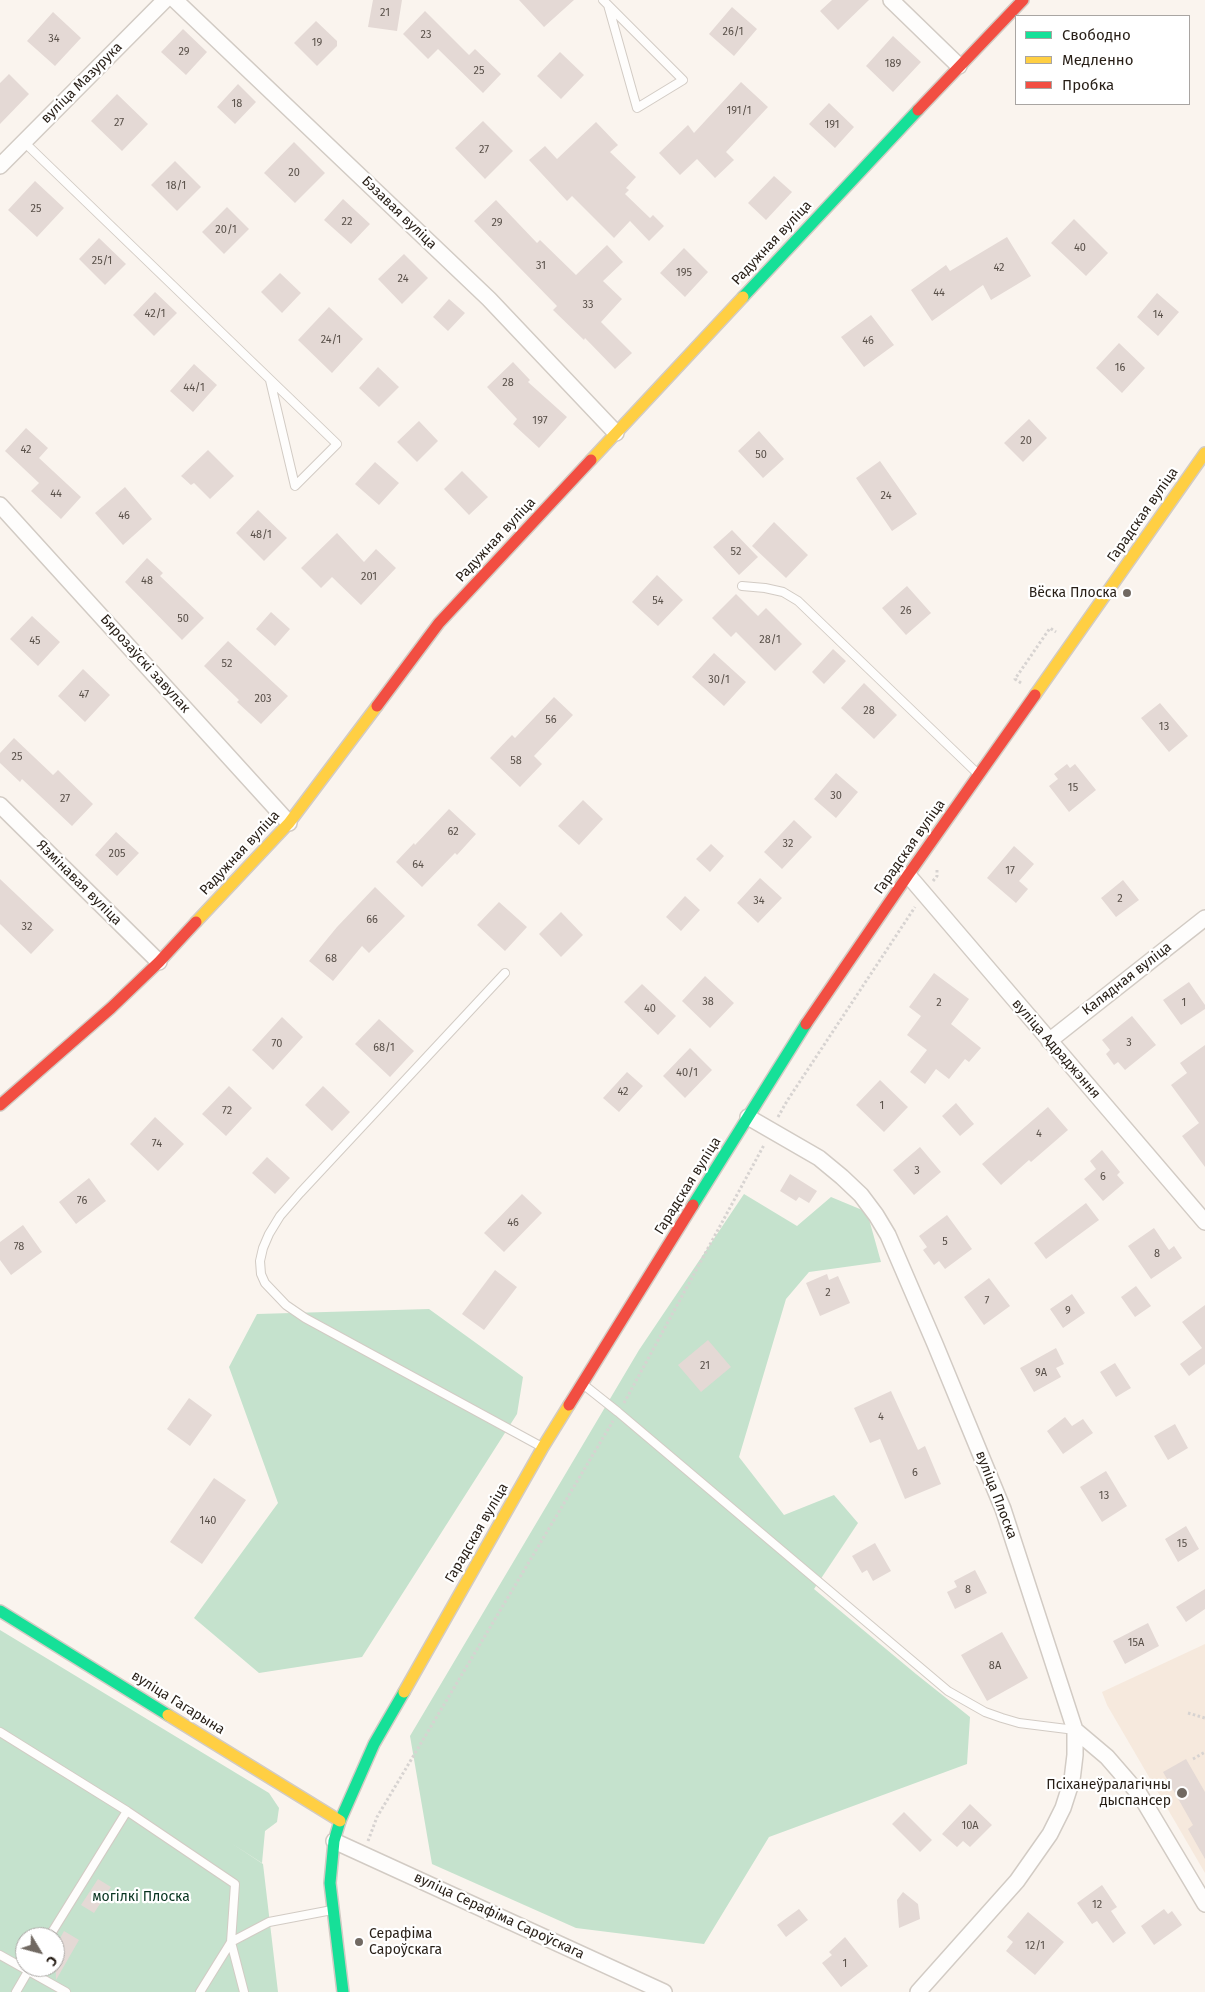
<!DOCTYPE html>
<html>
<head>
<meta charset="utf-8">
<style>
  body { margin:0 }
  #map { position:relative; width:1205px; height:1992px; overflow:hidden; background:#faf4ee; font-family:"Fira Sans",sans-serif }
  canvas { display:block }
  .legend { position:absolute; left:1015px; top:15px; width:175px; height:90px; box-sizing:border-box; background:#fff; border:1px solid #a9a5a2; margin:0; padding:6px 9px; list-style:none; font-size:15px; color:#271e16 }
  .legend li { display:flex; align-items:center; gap:10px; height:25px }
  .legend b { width:25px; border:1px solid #a9a5a2 }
  .north { position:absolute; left:15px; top:1927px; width:50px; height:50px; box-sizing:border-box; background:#fff; border:1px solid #a9a5a2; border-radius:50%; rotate:127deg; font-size:14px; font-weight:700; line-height:20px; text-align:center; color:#271e16 }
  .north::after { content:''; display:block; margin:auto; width:18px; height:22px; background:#716962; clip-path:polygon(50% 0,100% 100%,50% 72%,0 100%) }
</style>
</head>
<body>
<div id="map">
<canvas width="1205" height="1992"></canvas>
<ul class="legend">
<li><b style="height:6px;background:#16e098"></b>Свободно</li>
<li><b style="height:6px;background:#ffcf43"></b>Медленно</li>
<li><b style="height:6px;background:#f24e42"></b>Пробка</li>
</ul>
<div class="north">С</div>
</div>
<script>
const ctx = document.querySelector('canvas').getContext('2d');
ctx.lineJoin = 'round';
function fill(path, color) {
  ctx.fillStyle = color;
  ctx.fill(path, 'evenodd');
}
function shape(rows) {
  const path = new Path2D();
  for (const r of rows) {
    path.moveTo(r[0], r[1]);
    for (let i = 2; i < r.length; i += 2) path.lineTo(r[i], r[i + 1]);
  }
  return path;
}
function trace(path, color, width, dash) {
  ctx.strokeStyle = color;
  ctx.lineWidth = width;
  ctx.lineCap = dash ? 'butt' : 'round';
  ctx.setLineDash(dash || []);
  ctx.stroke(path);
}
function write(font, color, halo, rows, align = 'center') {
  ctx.font = font + ' "Fira Sans",sans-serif';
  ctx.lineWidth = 4.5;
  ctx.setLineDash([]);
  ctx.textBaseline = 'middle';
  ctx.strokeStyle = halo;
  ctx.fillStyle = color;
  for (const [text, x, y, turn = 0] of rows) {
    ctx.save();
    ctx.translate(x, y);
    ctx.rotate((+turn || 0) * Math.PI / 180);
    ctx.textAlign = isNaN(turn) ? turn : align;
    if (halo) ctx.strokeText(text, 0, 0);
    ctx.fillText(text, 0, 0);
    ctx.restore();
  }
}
const built = shape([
  [1205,1644,1205,1873,1107,1705,1102,1692]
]);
const green = shape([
  [744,1194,797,1226,831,1197,867,1212,881,1262,809,1272,786,1299,739,1457,784,1515,834,1495,858,1523,814,1589,916,1674,970,1717,967,1764,769,1837,704,1944,576,1928,432,1864,410,1736,639,1350],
  [429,1309,523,1377,517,1414,362,1657,259,1673,194,1618,278,1503,229,1367,257,1314],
  [0,1630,269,1793,279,1808,277,1822,265,1831,262,1863,231,1843,263,1864,278,1992,0,1992],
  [25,1937,55,1937,55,1967,25,1967]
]);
const building = shape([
  [373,0,402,0,397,31,368,27],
  [519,0,574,0,544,27],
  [832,0,869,0,838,30,820,11],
  [732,7,757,29,734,56,709,34],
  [425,11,469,55,475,49,501,74,483,93,438,49,428,59,403,34],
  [53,12,81,38,55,66,27,41],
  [316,21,337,41,337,46,317,66,294,43],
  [183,29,207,52,186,75,161,52],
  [893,36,921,62,893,92,866,66],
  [560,52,584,75,561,99,537,76],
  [9,74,29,94,0,124,0,83],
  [741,82,768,107,726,152,734,160,715,178,697,159,680,175,659,153,688,125,694,133],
  [238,84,256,102,235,124,217,107],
  [117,94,148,124,122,151,91,121],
  [829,103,854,127,835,148,809,124],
  [483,121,513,151,485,179,455,148],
  [596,122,618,145,610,152,636,177,626,188,629,190,625,194,650,218,653,215,664,226,649,241,630,221,614,238,572,196,567,201,529,160,545,146,557,159],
  [294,142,325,173,295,203,264,173],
  [175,161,201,187,177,211,151,185],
  [774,176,792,192,766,220,748,203],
  [35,181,64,208,37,237,8,210],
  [343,199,370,224,351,244,324,220],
  [496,200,537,243,540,240,576,275,607,245,623,262,603,281,622,299,601,322,632,353,615,369,585,338,584,340,553,310,557,306,474,221],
  [227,207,249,229,224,254,202,232],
  [1074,219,1108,253,1086,276,1051,243],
  [1007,237,1031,276,991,300,983,285,932,321,911,290,946,265,950,271],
  [99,238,126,264,105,285,79,259],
  [684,248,708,272,685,297,660,273],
  [404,254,428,278,402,304,378,279],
  [280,273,301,293,282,313,261,292],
  [155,292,177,313,154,336,133,315],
  [1157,293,1179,312,1158,336,1137,317],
  [449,299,465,313,448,331,433,317],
  [329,307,363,339,332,373,298,340],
  [871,315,894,345,864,367,841,337],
  [1119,343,1145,368,1122,393,1096,368],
  [513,362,530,380,528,382,567,417,539,448,513,424,517,419,487,387],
  [194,364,217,385,193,412,170,391],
  [378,367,399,387,379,407,359,388],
  [1029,419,1047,438,1023,462,1004,443],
  [419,421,438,441,417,462,397,442],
  [26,428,48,448,39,458,81,497,61,519,31,491,39,483,5,451],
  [759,431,784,459,763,478,738,451],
  [208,450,234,476,210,499,194,483,191,485,181,476],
  [880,461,917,514,892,531,856,478],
  [375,462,399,483,379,505,355,484],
  [462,471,488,497,469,515,444,489],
  [125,487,152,519,123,545,95,513],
  [258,510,287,538,264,561,236,533],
  [774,522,808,555,786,578,752,546],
  [732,530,758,557,739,575,713,547],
  [337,533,364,562,376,549,396,568,361,605,332,577,321,588,301,568],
  [147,558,163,573,160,576,204,618,182,640,125,582],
  [657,575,683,600,658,626,632,602],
  [907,586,931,613,906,635,882,608],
  [736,594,758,616,766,608,802,644,775,671,736,632,731,637,712,618],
  [271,612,290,629,275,646,256,629],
  [32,616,60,642,38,666,10,639],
  [228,641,288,696,261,724,237,702,239,700,204,666],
  [833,649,846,661,824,684,812,672],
  [714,653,746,682,724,706,692,677],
  [83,669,110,695,85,722,58,696],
  [864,683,897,715,874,739,841,708],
  [554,697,573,715,534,756,542,764,520,787,490,758,512,735,515,738],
  [1160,703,1188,736,1169,752,1141,718],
  [14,738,53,775,58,770,93,804,72,826,22,779,20,782,0,763,0,753],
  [1067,764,1070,768,1075,764,1096,790,1069,812,1049,786,1058,779,1054,774],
  [836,773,858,792,836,818,814,799],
  [583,800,603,819,579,845,558,826],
  [449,809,476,834,457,855,455,853,422,887,396,862,414,843,415,845],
  [794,820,812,837,782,869,764,852],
  [116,832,139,853,117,876,95,855],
  [711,844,724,856,710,872,696,859],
  [1014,846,1034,864,1019,881,1028,889,1016,903,987,878],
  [760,878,782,898,758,923,737,903],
  [0,879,54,930,31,954,0,924],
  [1123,880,1139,900,1116,917,1101,898],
  [375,887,405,916,369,953,362,946,333,981,309,961,337,927],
  [685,896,700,910,681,931,666,917],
  [499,902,527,927,505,951,477,925],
  [561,912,583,935,561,957,539,934],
  [934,973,969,999,951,1024,981,1048,969,1062,965,1059,949,1079,936,1069,925,1084,910,1072,927,1050,907,1035,921,1016,909,1007],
  [705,976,734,1003,710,1028,682,1001],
  [1189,982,1205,1005,1205,1009,1181,1025,1163,1000],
  [642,984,676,1016,658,1035,624,1002],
  [1132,1016,1156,1045,1125,1070,1118,1062,1114,1065,1106,1054,1110,1050,1102,1040],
  [282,1017,303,1037,273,1070,252,1050],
  [379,1019,414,1051,390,1077,355,1044],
  [1205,1045,1205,1167,1182,1136,1199,1123,1171,1085,1187,1073,1180,1063],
  [690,1048,712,1070,685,1098,663,1076],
  [627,1072,643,1086,619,1112,603,1098],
  [880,1080,908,1107,884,1132,856,1105],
  [229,1086,252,1108,226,1136,202,1114],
  [323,1086,350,1112,332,1131,305,1105],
  [956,1103,974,1124,960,1136,942,1116],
  [1048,1107,1068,1130,1031,1162,1029,1160,1001,1185,982,1164],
  [155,1117,184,1144,158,1171,130,1144],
  [920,1147,941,1172,914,1195,893,1170],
  [1102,1150,1120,1172,1117,1175,1124,1183,1103,1201,1084,1179,1096,1169,1090,1161],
  [267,1157,290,1178,275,1194,252,1173],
  [790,1174,817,1191,809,1203,799,1197,796,1201,780,1191],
  [89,1178,106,1201,76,1224,59,1202],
  [522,1194,542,1213,504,1252,484,1233],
  [1086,1203,1099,1220,1046,1259,1034,1243],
  [947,1215,972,1249,945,1269,939,1261,934,1265,923,1250,927,1247,919,1236],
  [23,1225,42,1252,11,1275,0,1260,0,1242],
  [1154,1228,1169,1250,1174,1246,1182,1258,1151,1279,1128,1246],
  [495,1270,517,1287,484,1330,462,1314],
  [827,1274,829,1280,838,1276,850,1303,820,1316,806,1283],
  [989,1278,1010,1306,984,1325,964,1297],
  [1136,1286,1151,1306,1135,1317,1121,1297],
  [1072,1294,1085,1313,1063,1328,1050,1309],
  [1205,1305,1205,1364,1189,1376,1180,1364,1202,1348,1182,1322],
  [708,1340,731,1367,701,1392,678,1365],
  [1056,1348,1064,1364,1056,1368,1061,1377,1034,1392,1020,1368],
  [1115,1363,1131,1388,1116,1397,1100,1372],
  [891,1391,918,1450,925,1446,941,1484,905,1499,880,1439,870,1443,854,1408],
  [189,1398,212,1415,190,1446,167,1429],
  [1065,1417,1072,1426,1083,1419,1093,1433,1063,1454,1047,1431],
  [1175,1424,1188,1448,1168,1460,1154,1436],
  [1106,1471,1127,1506,1102,1522,1080,1487],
  [214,1478,246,1500,202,1564,170,1542],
  [1186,1526,1199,1549,1178,1562,1165,1539],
  [875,1543,891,1571,873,1581,867,1570,862,1573,852,1556],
  [975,1570,987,1593,955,1609,947,1592,957,1587,954,1581],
  [1205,1589,1205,1609,1186,1622,1176,1607],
  [1148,1623,1159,1646,1125,1664,1113,1641],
  [1002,1632,1028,1678,987,1701,961,1655],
  [1186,1759,1205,1792,1205,1859,1188,1829,1193,1825,1163,1772],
  [970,1804,992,1825,970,1847,963,1841,957,1847,942,1834],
  [904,1812,932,1840,920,1852,892,1824],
  [98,1879,111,1887,94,1913,81,1905],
  [1102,1885,1117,1907,1111,1911,1126,1933,1113,1943,1097,1921,1092,1924,1077,1903],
  [903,1892,918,1904,920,1919,899,1928,897,1900],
  [799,1909,808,1920,786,1937,777,1925],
  [1164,1909,1168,1914,1172,1911,1182,1925,1154,1945,1141,1926],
  [1028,1912,1064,1942,1035,1975,1006,1951,1013,1942,1007,1937],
  [64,1931,79,1940,56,1980,55,1947],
  [845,1937,868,1966,841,1987,822,1963,832,1955,829,1952]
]);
const path = shape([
  [1021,683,1015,679,1050,628,1056,632],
  [933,881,937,876,937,868],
  [778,1117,787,1101,915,907],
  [624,1403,764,1145],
  [1188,1713,1205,1718],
  [1193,1759,1205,1752],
  [368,1841,377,1817,613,1421]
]);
const lane = shape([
  [603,0,683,80,637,108,608,5],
  [23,141,337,444,295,486,270,380],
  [742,586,765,588,783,592,798,601,977,773],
  [505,973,300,1193,280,1216,269,1234,263,1248,260,1261,261,1274,265,1283,286,1305,305,1318,542,1447],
  [584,1385,618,1412,948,1691,985,1712,1002,1718,1019,1723,1075,1730],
  [0,1732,127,1811],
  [49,1937,127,1811,235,1884,231,1942,244,1992],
  [0,1955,66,1992],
  [16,1992,30,1968],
  [200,1992,231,1942,269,1922,332,1910]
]);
const street = shape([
  [175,0,489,299,616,433],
  [891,0,959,66],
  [0,166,165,0],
  [0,505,289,823],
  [0,805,159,962],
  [908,875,1205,1222],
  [1049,1041,1205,918],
  [748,1117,819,1158,842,1177,861,1195,876,1215,888,1235,935,1344,1003,1509,1075,1730,1107,1757,1140,1795,1205,1904],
  [334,1841,664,1992],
  [918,1992,1017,1881,1050,1834,1063,1808,1072,1780,1075,1755,1075,1730]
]);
const fast = shape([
  [743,297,918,110],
  [693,1205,806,1024],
  [0,1611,168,1715],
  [343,1992,330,1883,334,1841,340,1821,374,1744,404,1692]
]);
const slow = shape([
  [591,460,743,297],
  [1035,695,1205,453],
  [196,922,289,823,377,706],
  [404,1692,543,1447,569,1405],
  [168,1715,340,1821]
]);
const jam = shape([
  [918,110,1023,0],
  [377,706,439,623,591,460],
  [806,1024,908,875,1035,695],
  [0,1105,111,1008,159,962,196,922],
  [569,1405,693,1205]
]);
const markers = [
  [1127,593,5,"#716962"],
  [1182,1793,6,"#716962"],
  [359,1942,5,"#716962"]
];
const numberNames = [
  ["21",385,13],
  ["26/1",733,32],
  ["23",426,35],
  ["34",54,39],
  ["19",317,43],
  ["29",184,52],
  ["189",893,64],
  ["25",479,71],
  ["18",237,104],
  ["191/1",739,111],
  ["27",119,123],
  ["191",832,125],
  ["27",484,150],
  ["20",294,173],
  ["18/1",176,186],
  ["25",36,209],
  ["22",347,222],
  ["29",497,223],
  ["20/1",226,230],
  ["40",1080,248],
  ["25/1",102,261],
  ["31",541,266],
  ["42",999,268],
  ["195",684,273],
  ["24",403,279],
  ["44",939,293],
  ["33",588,305],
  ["42/1",155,314],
  ["14",1158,315],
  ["24/1",331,340],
  ["46",868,341],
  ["16",1120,368],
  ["28",508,383],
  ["44/1",194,388],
  ["197",540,421],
  ["20",1026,441],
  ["42",26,450],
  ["50",761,455],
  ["44",56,494],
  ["24",886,496],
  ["46",124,516],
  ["48/1",261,535],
  ["52",736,552],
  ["201",369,577],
  ["48",147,581],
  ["54",658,601],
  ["26",906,611],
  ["50",183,619],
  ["28/1",770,640],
  ["45",35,641],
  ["52",227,664],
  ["30/1",719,680],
  ["47",84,695],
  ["203",263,699],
  ["28",869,711],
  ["56",551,720],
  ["13",1164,727],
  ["25",17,757],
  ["58",516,761],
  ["15",1073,788],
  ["30",836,796],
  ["27",65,799],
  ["62",453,832],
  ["32",788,844],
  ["205",117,854],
  ["64",418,865],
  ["17",1010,871],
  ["2",1120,899],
  ["34",759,901],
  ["66",372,920],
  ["32",27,927],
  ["68",331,959],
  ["38",708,1002],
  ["2",939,1003],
  ["1",1184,1003],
  ["40",650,1009],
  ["3",1129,1043],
  ["70",277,1044],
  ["68/1",384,1048],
  ["40/1",687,1073],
  ["42",623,1092],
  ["1",882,1106],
  ["72",227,1111],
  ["4",1039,1134],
  ["74",157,1144],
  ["3",917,1171],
  ["6",1103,1177],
  ["76",82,1201],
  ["46",513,1223],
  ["5",945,1242],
  ["78",19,1247],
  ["8",1157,1254],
  ["2",828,1293],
  ["7",987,1301],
  ["9",1068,1311],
  ["21",705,1366],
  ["9А",1041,1373],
  ["4",881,1417],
  ["6",915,1473],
  ["13",1104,1496],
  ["140",208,1521],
  ["15",1182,1544],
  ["8",968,1590],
  ["15А",1136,1643],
  ["8А",995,1666],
  ["10А",970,1826],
  ["12",1097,1905],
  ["12/1",1035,1946],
  ["1",845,1964]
];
const streetNames = [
  ["вуліца Мазурука",82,83,-45],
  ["Бэзавая вуліца",399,213,44],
  ["Радужная вуліца",772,243,-47],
  ["Гарадская вуліца",1143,515,-55],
  ["Радужная вуліца",496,540,-47],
  ["Бярозаўскі завулак",145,664,48],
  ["Гарадская вуліца",910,847,-55],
  ["Радужная вуліца",240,853,-47],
  ["Язмінавая вуліца",79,883,45],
  ["Калядная вуліца",1127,979,-38],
  ["вуліца Адраджэння",1056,1049,49],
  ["Гарадская вуліца",688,1186,-58],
  ["вуліца Плоска",996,1495,69],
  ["Гарадская вуліца",477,1533,-60],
  ["вуліца Гагарына",178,1703,32],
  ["вуліца Серафіма Сароўскага",499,1916,25]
];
const poiNames = [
  ["Вёска Плоска",1117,593],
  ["Псіханеўралагічны",1171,1785],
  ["дыспансер",1171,1801],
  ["Серафіма",369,1934,"left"],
  ["Сароўскага",369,1950,"left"]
];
const parkNames = [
  ["могілкі Плоска",141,1897]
];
fill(built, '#f6e9dd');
fill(green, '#c5e2cd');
fill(building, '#e4d9d5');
trace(lane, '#d2cbc4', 10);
trace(street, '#d2cbc4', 18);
trace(fast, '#d2cbc4', 14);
trace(slow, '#d2cbc4', 14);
trace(jam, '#d2cbc4', 14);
trace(path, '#d7d3d1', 3, [2.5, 2.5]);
trace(lane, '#fefdfc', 8);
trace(street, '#fefdfc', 15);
trace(fast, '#16e098', 11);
trace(slow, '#ffcf43', 11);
trace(jam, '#f24e42', 11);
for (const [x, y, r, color] of markers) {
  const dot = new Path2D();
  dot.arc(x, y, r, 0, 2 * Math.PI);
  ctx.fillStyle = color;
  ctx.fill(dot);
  trace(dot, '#fff', 2);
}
write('11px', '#595049', null, numberNames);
write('14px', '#271e16', '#fff', streetNames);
write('14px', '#271e16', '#fff', poiNames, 'right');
write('14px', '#07331f', '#fff', parkNames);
</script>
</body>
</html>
